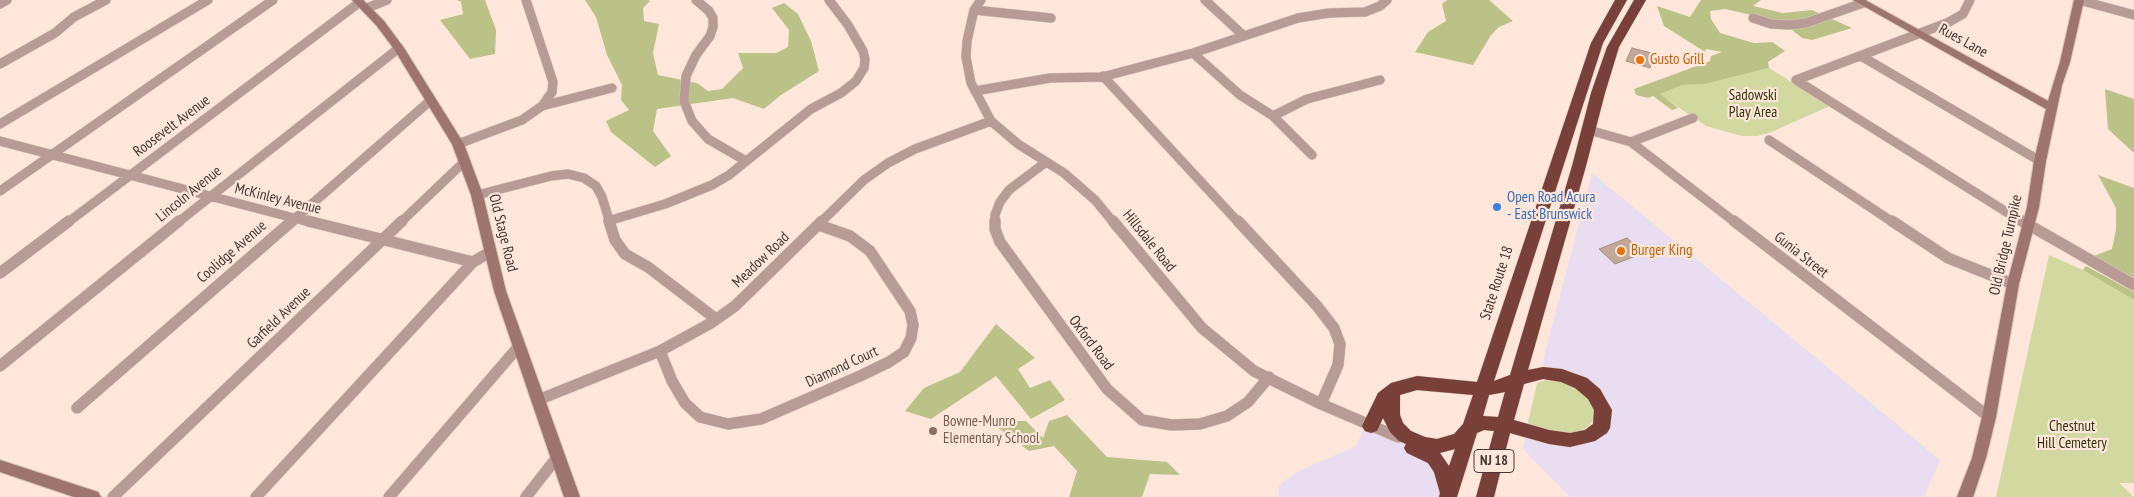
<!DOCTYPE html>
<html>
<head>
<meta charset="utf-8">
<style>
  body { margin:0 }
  canvas { display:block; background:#fee6db }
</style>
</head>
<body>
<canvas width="2134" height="497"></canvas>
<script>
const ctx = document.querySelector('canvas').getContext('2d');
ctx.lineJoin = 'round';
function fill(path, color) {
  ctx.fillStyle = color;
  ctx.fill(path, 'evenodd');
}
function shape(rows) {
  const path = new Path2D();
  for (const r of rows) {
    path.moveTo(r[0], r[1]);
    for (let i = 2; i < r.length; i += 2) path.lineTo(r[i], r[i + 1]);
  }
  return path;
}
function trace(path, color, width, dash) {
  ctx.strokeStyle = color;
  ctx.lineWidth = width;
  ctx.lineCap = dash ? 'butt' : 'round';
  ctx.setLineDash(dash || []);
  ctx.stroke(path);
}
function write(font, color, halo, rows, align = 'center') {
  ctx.font = font + ' "PT Sans Narrow",sans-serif';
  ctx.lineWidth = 4.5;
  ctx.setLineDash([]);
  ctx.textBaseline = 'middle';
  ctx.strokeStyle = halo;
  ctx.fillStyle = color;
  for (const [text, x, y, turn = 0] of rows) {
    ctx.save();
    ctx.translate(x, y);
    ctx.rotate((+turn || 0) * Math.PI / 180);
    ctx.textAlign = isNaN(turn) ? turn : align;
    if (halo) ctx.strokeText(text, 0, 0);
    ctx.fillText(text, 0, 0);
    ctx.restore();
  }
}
const commercial = shape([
  [1592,173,1940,460,1924,497,1570,497,1523,449,1525,438,1555,443,1594,441,1607,432,1612,408,1597,386,1570,371,1542,365],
  [1366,424,1398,437,1406,445,1427,454,1448,497,1279,497,1279,486,1284,481,1301,470,1356,446]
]);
const green = shape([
  [1769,68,1830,106,1769,133,1757,136,1742,136,1706,126,1659,94,1682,85,1705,84],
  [2049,255,2083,270,2134,300,2134,483,2119,483,2134,497,1996,497],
  [1546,380,1561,380,1576,387,1587,396,1593,406,1595,417,1589,426,1577,433,1560,432,1530,426,1528,422,1537,383]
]);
const forest = shape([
  [457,0,485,0,496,30,495,54,470,59,440,20,463,14,461,2],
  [585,0,648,0,650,1,643,8,644,21,659,24,653,53,658,75,697,83,708,91,722,89,743,68,738,53,776,53,788,47,789,30,772,8,784,3,798,14,811,41,819,71,781,95,764,109,733,98,657,109,653,131,671,156,655,167,611,132,606,121,629,110,621,100,622,85,607,55,596,17],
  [1447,0,1489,0,1513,21,1499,27,1491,35,1473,65,1415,52,1428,32,1446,21,1442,4],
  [1701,0,1761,0,1753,6,1783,13,1812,10,1852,28,1812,40,1802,38,1782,22,1725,9,1710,11,1711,19,1720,33,1754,43,1772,42,1785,51,1768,62,1769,68,1705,84,1682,85,1660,94,1678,108,1672,110,1653,96,1648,98,1636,95,1634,89,1710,61,1711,56,1722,52,1706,49,1705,52,1664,26,1657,6,1690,17],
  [2105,89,2134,99,2134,153,2108,129],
  [2098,175,2134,188,2134,278,2091,257,2112,249,2116,230,2116,208],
  [2086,266,2134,292,2134,300,2083,270],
  [996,324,1035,358,1018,369,1030,388,1050,380,1065,400,1031,419,996,376,931,419,905,411,924,388,960,372],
  [1067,415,1107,457,1167,462,1180,475,1150,474,1142,497,1069,497,1077,471,1054,446,1029,451,989,421,1026,421,1043,438,1049,421]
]);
const building = shape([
  [1632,48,1655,54,1650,68,1626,61,1632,48],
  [1627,238,1644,253,1615,264,1599,249,1627,238]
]);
const streetFar1 = shape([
  [526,0,553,82,552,92,542,106],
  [696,0,709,11,713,18,713,27,710,36,696,55,686,76,684,101,692,121,708,139,746,161],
  [981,0,974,10,967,41,966,57,971,83,991,121,1018,144,1064,173,1095,200,1114,223],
  [1205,0,1244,36],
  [2079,0,2134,15],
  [0,4,7,0],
  [367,8,387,0],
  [974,10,1051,18],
  [1753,18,1771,24,1789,25,1806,23,1863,3],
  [1193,53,1240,95,1273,116,1312,155],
  [1861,56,2040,161],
  [0,64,55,33,74,17,106,0],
  [1103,76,1239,223],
  [1796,80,2024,223],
  [1796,80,1947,23,1963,14,1970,0],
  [975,91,1050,78,1102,77,1193,53,1298,18,1329,13,1365,12,1380,6,1387,0],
  [1273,116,1307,99,1380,80],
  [0,124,208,0],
  [1589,130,1631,142,1736,223],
  [1769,140,1894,223],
  [0,141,313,223],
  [1631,142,1693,118],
  [458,144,522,120,542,106,612,88],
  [0,191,273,0],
  [477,195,551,176,568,174,584,178,596,186,602,197,610,223],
  [608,221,665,204,712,185,729,175,811,109,841,93,856,81,864,68,865,59,863,51,848,25,829,0],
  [67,223,360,2],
  [177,223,399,48],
  [290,223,431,100],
  [400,223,465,161],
  [820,223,864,180,888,163,915,149,991,121],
  [995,223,995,215,1000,202,1009,190,1046,162]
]);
const street = shape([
  [308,221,473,262],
  [609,221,615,240,625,254,648,267,716,319],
  [995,221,995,229,1000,242,1107,389,1142,420,1172,425,1200,424,1227,416,1248,402,1269,377],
  [1113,221,1202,328,1254,371,1321,404,1398,437],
  [1238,221,1317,306,1334,328,1340,344,1338,365,1321,404],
  [1734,221,1989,417],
  [1892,221,1948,258,2013,284],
  [2022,221,2134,285],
  [0,273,69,221],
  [660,351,672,381,685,403,700,417,728,424,761,419,860,376,889,362,904,352,911,338,913,325,910,311,870,251,850,236,819,225],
  [0,366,179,221],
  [538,400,660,351,711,323,735,306,822,221],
  [77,408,292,221],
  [113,497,402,221],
  [256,497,473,262,490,252],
  [389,497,519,346],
  [526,497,558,456]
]);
const secondary = shape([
  [352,0,363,0,384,21,404,48,464,144,483,195,506,291,580,497,564,497,494,291,471,195,452,144,394,49,376,25,352,0],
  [1853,0,1865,0,2048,101,2060,62,2074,0,2084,0,2070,62,2062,85,2046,161,2039,207,2019,284,1996,417,1986,458,1973,497,1957,497,1972,458,1982,417,2007,284,2027,207,2034,161,2046,109,1853,0],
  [0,460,98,492,101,497,74,497,0,472,0,460]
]);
const highway = shape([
  [1615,0,1627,0,1603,43,1494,381,1510,375,1572,166,1591,93,1607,47,1634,0,1646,0,1619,47,1605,93,1586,166,1528,370,1543,367,1562,369,1587,378,1600,389,1612,410,1610,428,1607,433,1595,441,1570,447,1549,444,1510,433,1494,497,1476,497,1494,431,1484,430,1477,433,1457,497,1439,497,1440,493,1434,472,1428,463,1407,453,1404,448,1406,444,1399,441,1390,432,1383,418,1377,431,1371,433,1365,431,1362,426,1378,393,1391,383,1417,376,1477,382,1591,43,1615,0],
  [1543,379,1561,382,1575,388,1588,399,1594,410,1593,424,1585,430,1570,433,1549,430,1514,420,1524,384,1543,379],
  [1417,390,1473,395,1463,424,1454,434,1437,439,1425,437,1411,431,1403,423,1400,415,1400,395,1417,390],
  [1505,392,1498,417,1483,416,1489,395,1505,392],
  [1455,449,1449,466,1440,453,1455,449]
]);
const markers = [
  [1640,60,5,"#e8710a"],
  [1497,207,5,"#3f7fe0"],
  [1621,251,5,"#e8710a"],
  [933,431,5,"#8d6e63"]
];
const shields = [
  [1494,461,40]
];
const shieldNames = [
  ["NJ 18",1494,461]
];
const streetNames = [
  ["Rues Lane",1963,41,29],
  ["Roosevelt Avenue",172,126,-37],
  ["Lincoln Avenue",189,194,-39],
  ["McKinley Avenue",278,199,14],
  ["Old Stage Road",503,233,76],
  ["Hillsdale Road",1149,241,51],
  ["Old Bridge Turnpike",2006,245,-77],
  ["Coolidge Avenue",232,252,-41],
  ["Gunia Street",1801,255,38],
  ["Meadow Road",761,260,-44],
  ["State Route 18",1497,283,-72],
  ["Garfield Avenue",279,318,-44],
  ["Oxford Road",1091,343,53],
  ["Diamond Court",842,367,-25]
];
const foodNames = [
  ["Gusto Grill",1650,60],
  ["Burger King",1631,251]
];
const parkNames = [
  ["Sadowski",1753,96],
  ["Play Area",1753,113],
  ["Chestnut",2072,427],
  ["Hill Cemetery",2072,444]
];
const shopNames = [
  ["Open Road Acura",1507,198],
  ["- East Brunswick",1507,215]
];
const educationNames = [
  ["Bowne-Munro",943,422],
  ["Elementary School",943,439]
];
fill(commercial, '#e8ddf1');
fill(green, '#d1d8a0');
fill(forest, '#bbc287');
fill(building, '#c1a898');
trace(building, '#a89080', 1);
trace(streetFar1, '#d9c3b9', 10);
trace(street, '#d9c3b9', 12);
trace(secondary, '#d9c3b9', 2);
trace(highway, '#d9c3b9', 1);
trace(streetFar1, '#b99b96', 9);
trace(street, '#b99b96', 11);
fill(secondary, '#9e746e');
fill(highway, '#784038');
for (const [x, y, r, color] of markers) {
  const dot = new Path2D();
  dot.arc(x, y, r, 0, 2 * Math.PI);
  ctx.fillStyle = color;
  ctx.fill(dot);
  trace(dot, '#fee6db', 2);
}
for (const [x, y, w] of shields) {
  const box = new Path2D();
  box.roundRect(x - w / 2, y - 11.5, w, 23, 4);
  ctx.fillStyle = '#fee6db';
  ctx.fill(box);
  trace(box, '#433833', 1);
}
write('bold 14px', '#433833', null, shieldNames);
write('15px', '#433833', '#fee6db', streetNames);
write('15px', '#c56008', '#fee6db', foodNames, 'left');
write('15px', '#333606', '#fee6db', parkNames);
write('15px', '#366cbe', '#fee6db', shopNames, 'left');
write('15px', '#785e54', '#fee6db', educationNames, 'left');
</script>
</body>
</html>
